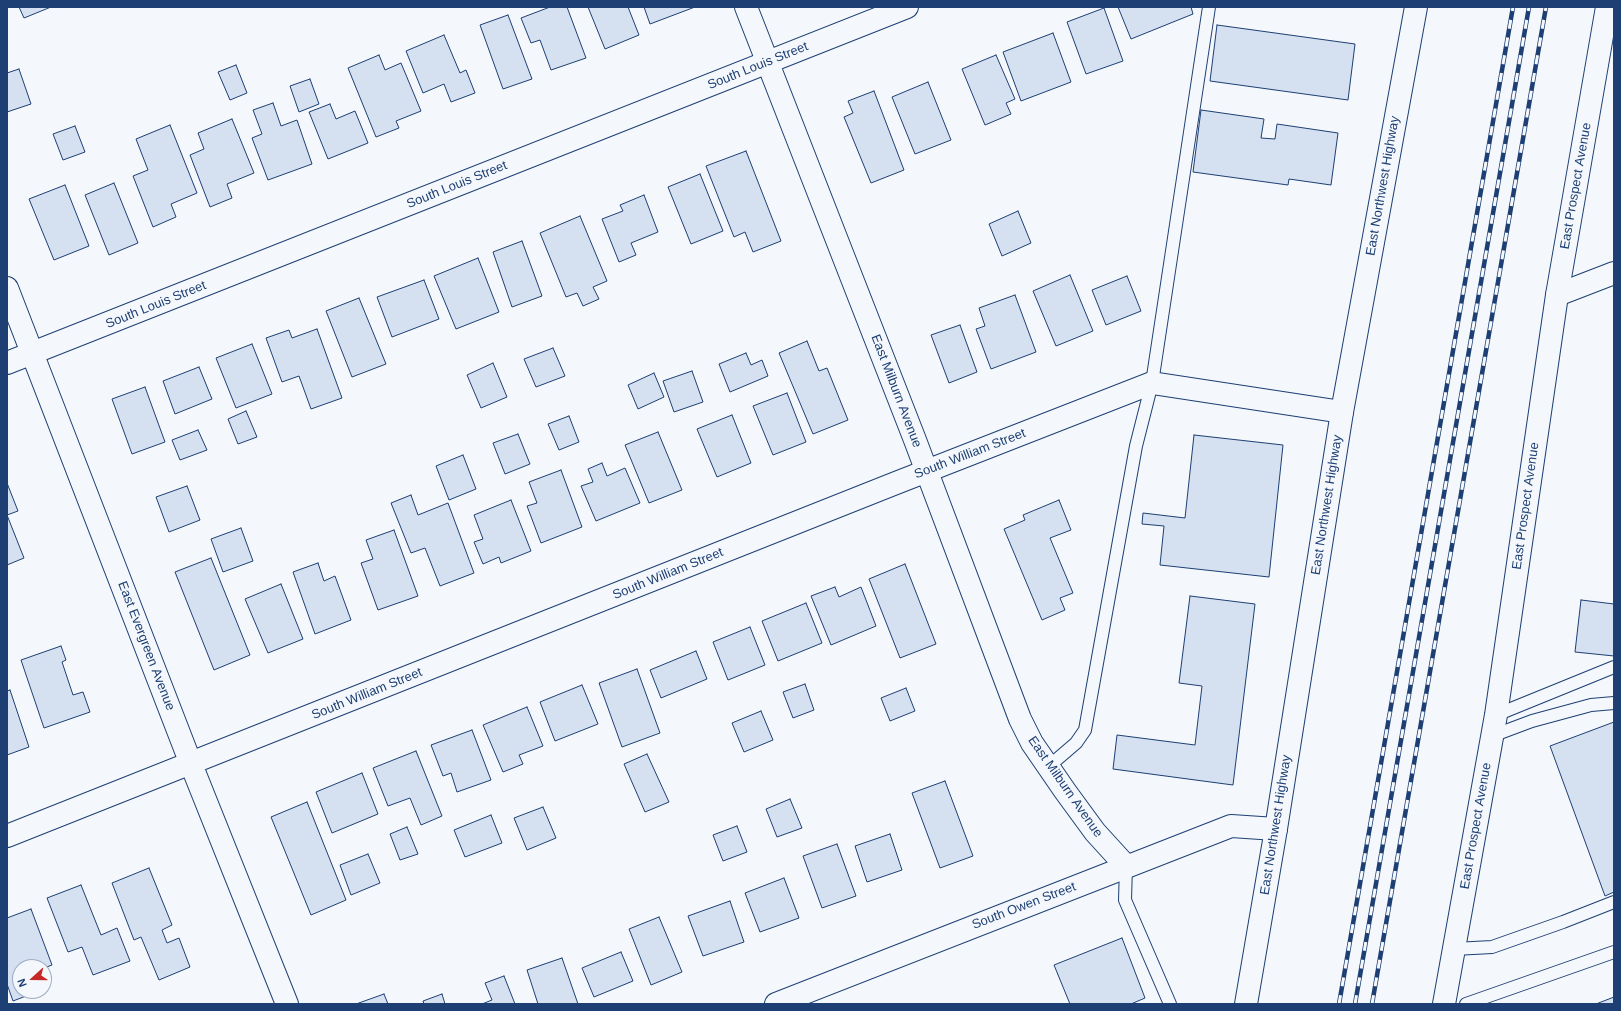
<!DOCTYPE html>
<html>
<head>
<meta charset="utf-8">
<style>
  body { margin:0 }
  #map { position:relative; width:1621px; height:1011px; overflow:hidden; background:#f4f7fb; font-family:Arial,sans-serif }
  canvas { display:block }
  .frame { position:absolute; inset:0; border:8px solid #1d3f73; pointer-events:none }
  .north { position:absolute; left:12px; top:959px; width:40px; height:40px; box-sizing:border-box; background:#f4f7fb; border:1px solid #9eadc5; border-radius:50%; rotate:249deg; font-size:11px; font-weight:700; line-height:16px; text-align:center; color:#1d3f73 }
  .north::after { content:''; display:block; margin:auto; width:14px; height:18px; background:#c62828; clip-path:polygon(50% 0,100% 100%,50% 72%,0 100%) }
</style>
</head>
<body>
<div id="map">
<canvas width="1621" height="1011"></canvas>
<div class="frame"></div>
<div class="north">N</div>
</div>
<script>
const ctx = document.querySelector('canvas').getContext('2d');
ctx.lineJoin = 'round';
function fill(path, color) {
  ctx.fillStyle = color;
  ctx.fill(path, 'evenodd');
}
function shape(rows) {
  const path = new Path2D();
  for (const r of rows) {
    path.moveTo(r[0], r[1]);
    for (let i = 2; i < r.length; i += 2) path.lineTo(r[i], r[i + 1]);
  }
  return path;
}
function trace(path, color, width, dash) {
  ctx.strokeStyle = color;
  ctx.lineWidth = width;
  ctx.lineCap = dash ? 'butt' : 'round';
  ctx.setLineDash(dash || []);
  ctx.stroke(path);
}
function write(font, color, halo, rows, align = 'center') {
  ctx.font = font + ' Arial,sans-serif';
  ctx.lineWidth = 3;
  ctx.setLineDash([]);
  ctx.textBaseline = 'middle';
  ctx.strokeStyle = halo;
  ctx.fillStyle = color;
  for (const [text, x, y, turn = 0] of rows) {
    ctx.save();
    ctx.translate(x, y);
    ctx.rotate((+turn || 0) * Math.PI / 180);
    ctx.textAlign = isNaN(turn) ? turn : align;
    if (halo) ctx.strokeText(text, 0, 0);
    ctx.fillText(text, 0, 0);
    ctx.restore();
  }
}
const building = shape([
  [19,7,51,7,24,18,19,7],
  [550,7,567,7,586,58,551,70,540,40,531,43,521,18,550,7],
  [588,7,628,7,639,35,605,49,588,7],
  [644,7,695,7,650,24,644,7],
  [1118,7,1191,7,1193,14,1131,39,1118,7],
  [1104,8,1123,61,1086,74,1067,22,1104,8],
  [508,15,532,79,503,89,480,25,508,15],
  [1217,25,1355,44,1348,100,1210,81,1217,25],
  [1053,33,1071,82,1021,101,1003,52,1053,33],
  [444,35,460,73,466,70,475,93,451,102,444,84,423,93,406,51,444,35],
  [379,55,385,70,401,63,421,111,396,121,399,128,376,137,348,68,379,55],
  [996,55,1015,99,1006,103,1011,114,985,125,962,69,996,55],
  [236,65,247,93,230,100,218,72,236,65],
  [19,69,31,104,7,112,7,73,19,69],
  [310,79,319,104,299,112,290,86,310,79],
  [928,82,951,140,915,154,892,97,928,82],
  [874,91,904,170,871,183,844,117,853,113,848,101,874,91],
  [273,103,281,126,297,120,312,164,268,180,252,138,262,134,253,110,273,103],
  [330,104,336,119,355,111,368,143,328,159,309,112,330,104],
  [1201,110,1264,119,1261,138,1275,139,1277,124,1338,133,1331,185,1289,179,1288,185,1193,172,1201,110],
  [232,119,254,173,227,184,232,198,210,207,190,155,204,149,198,133,232,119],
  [170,125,197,193,171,204,176,217,153,227,133,176,148,170,136,139,170,125],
  [75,126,85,152,63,160,53,134,75,126],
  [746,151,781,241,753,252,745,232,734,237,706,166,746,151],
  [700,174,723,231,691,244,668,187,700,174],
  [114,183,138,243,109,255,85,195,114,183],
  [65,185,89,246,54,260,29,199,65,185],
  [644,195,658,232,631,243,636,255,619,262,602,219,623,211,620,205,644,195],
  [1018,211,1031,243,1002,256,989,224,1018,211],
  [580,216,607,281,593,287,599,299,583,306,577,293,566,297,540,233,580,216],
  [522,241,542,296,512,307,493,252,522,241],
  [478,258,499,312,456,329,434,276,478,258],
  [1070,275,1093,331,1056,346,1033,291,1070,275],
  [1127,276,1141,311,1106,325,1092,290,1127,276],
  [424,280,439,319,392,337,377,297,424,280],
  [1015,295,1036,352,991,369,976,329,985,326,979,308,1015,295],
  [359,298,386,364,352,377,326,311,359,298],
  [960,325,977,372,949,383,931,335,960,325],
  [317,329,342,398,311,409,299,376,282,382,266,338,289,330,292,338,317,329],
  [807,341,819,371,827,368,848,420,813,434,779,353,807,341],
  [252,344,272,394,236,408,216,358,252,344],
  [553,348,565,376,536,387,524,359,553,348],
  [746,353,751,365,762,360,768,376,730,392,719,364,746,353],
  [493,363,507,397,481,408,467,375,493,363],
  [199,367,212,399,175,414,163,381,199,367],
  [692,371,703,402,674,412,663,381,692,371],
  [654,373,664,397,638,409,628,385,654,373],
  [145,387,165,442,132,454,112,399,145,387],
  [787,393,806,442,773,455,753,406,787,393],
  [246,411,257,437,238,444,228,419,246,411],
  [732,415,751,463,717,477,697,429,732,415],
  [569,416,579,442,559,450,548,424,569,416],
  [198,430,207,450,180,460,172,440,198,430],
  [658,432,682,490,649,503,625,445,658,432],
  [518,434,530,464,505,474,493,443,518,434],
  [1194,435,1283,445,1269,577,1160,565,1164,526,1142,524,1143,513,1185,518,1194,435],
  [463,455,476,489,449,500,436,466,463,455],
  [602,463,607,476,625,468,640,503,596,521,581,486,593,482,588,469,602,463],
  [561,470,582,527,541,543,527,506,537,503,529,482,561,470],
  [7,483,18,511,7,515,24,558,7,565,7,483],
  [187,486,200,520,169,532,156,497,187,486],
  [411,495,418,515,448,503,474,573,440,586,425,548,411,553,391,503,411,495],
  [511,500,531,551,501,563,499,557,483,564,474,542,483,539,474,515,511,500],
  [1059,500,1071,530,1050,538,1073,593,1060,598,1065,610,1042,620,1004,529,1025,520,1023,515,1059,500],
  [241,528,253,561,223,572,211,539,241,528],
  [394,530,418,596,378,610,361,563,373,559,366,540,394,530],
  [211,558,250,655,214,670,175,572,211,558],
  [318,563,324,581,335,576,351,620,315,634,293,572,318,563],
  [905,564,936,644,900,658,869,579,905,564],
  [281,584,303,639,268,653,245,599,281,584],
  [835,587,839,597,861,587,876,626,831,645,811,596,835,587],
  [1190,596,1255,604,1233,785,1113,769,1117,735,1195,745,1202,686,1179,683,1190,596],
  [1581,600,1614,604,1614,656,1575,652,1581,600],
  [806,603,822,643,778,661,762,621,806,603],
  [750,627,765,665,728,680,713,642,750,627],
  [61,646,66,660,62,662,73,695,83,692,90,712,44,728,21,660,61,646],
  [696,651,707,679,661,698,650,670,696,651],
  [637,669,660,733,622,747,599,683,637,669],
  [805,684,814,710,793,718,783,692,805,684],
  [582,685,598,724,555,741,540,702,582,685],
  [906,688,915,711,890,721,881,698,906,688],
  [10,690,29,747,7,755,7,691,10,690],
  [527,707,543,746,519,755,523,764,503,772,483,725,527,707],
  [761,711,773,740,744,752,732,723,761,711],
  [1614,722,1614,892,1605,896,1550,746,1614,722],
  [472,730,491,780,457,792,451,773,443,776,431,745,472,730],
  [416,751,442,816,421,825,410,798,388,806,373,768,416,751],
  [647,754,669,802,645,812,624,764,647,754],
  [362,773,378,814,332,833,316,792,362,773],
  [945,781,973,856,940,868,912,793,945,781],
  [790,799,802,828,777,837,766,809,790,799],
  [307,802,346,900,311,915,271,817,307,802],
  [543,807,556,838,527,850,514,818,543,807],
  [491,815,502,843,465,857,454,830,491,815],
  [737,826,747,852,723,861,713,835,737,826],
  [407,827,418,854,400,860,390,834,407,827],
  [890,834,902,870,867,882,855,846,890,834],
  [837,844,856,896,822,908,803,856,837,844],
  [368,854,380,883,351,895,340,865,368,854],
  [149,868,172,925,162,930,167,943,179,938,190,967,159,980,141,937,134,940,112,883,149,868],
  [784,878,799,918,760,932,745,893,784,878],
  [81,885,101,935,117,928,130,961,93,975,82,947,68,952,47,898,81,885],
  [730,901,744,942,703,956,688,916,730,901],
  [31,909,52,965,44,968,44,967,20,967,20,991,39,991,13,1001,7,984,7,918,31,909],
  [659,917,682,972,651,985,629,929,659,917],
  [1122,938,1145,998,1131,1004,1070,1004,1054,965,1122,938],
  [621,952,633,981,594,997,582,968,621,952],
  [562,958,578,1004,538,1004,527,970,562,958],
  [504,976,515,1004,482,1004,492,1000,485,983,504,976],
  [384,994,388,1004,356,1004,384,994],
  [442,994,445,1004,424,1004,423,1001,442,994],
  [1614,997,1614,1004,1596,1004,1614,997]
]);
const service = shape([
  [1496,715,1614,667],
  [1492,736,1532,721,1591,705,1614,703],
  [1048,767,1076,743,1085,730,1136,446,1152,383,1209,7],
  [1126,866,1125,900,1170,1004],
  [1454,949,1492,947,1563,922,1614,902],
  [1466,1004,1614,952]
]);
const minor = shape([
  [746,7,915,440,1020,719,1032,743,1065,791,1095,832,1126,866],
  [7,288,191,764,287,1004],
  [1557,295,1614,273],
  [7,363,907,7],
  [7,836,896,483,1152,383,1342,412],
  [776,1004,1231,826,1276,829]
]);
const tertiary = shape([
  [1444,1004,1496,715,1557,295,1607,7]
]);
const primary = shape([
  [1246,1004,1276,829,1342,412,1416,7]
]);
const rail = shape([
  [1339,1004,1513,7],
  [1355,1004,1529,7],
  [1372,1004,1546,7]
]);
const streetNames = [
  ["South Louis Street",758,66,-22],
  ["South Louis Street",457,185,-22],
  ["East Northwest Highway",1383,186,-80],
  ["East Prospect Avenue",1576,186,-80],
  ["South Louis Street",156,305,-22],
  ["East Milburn Avenue",896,391,69],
  ["South William Street",970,454,-21],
  ["East Northwest Highway",1327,505,-81],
  ["East Prospect Avenue",1526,506,-82],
  ["South William Street",668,574,-22],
  ["East Evergreen Avenue",146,646,69],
  ["South William Street",367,694,-22],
  ["East Milburn Avenue",1065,787,55],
  ["East Northwest Highway",1276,825,-81],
  ["East Prospect Avenue",1476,826,-80],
  ["South Owen Street",1024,906,-21]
];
fill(building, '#d5e0f0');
trace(building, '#1d3f73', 1);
trace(service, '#1d3f73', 14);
trace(minor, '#1d3f73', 24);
trace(tertiary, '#1d3f73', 24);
trace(primary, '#1d3f73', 24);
trace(service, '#f4f7fb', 12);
trace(minor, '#f4f7fb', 22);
trace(tertiary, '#f4f7fb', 22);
trace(primary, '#f4f7fb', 22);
trace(rail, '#1d3f73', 4.5);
trace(rail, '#f4f7fb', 3, [9]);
write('13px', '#1d3f73', '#f4f7fb', streetNames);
</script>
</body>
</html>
